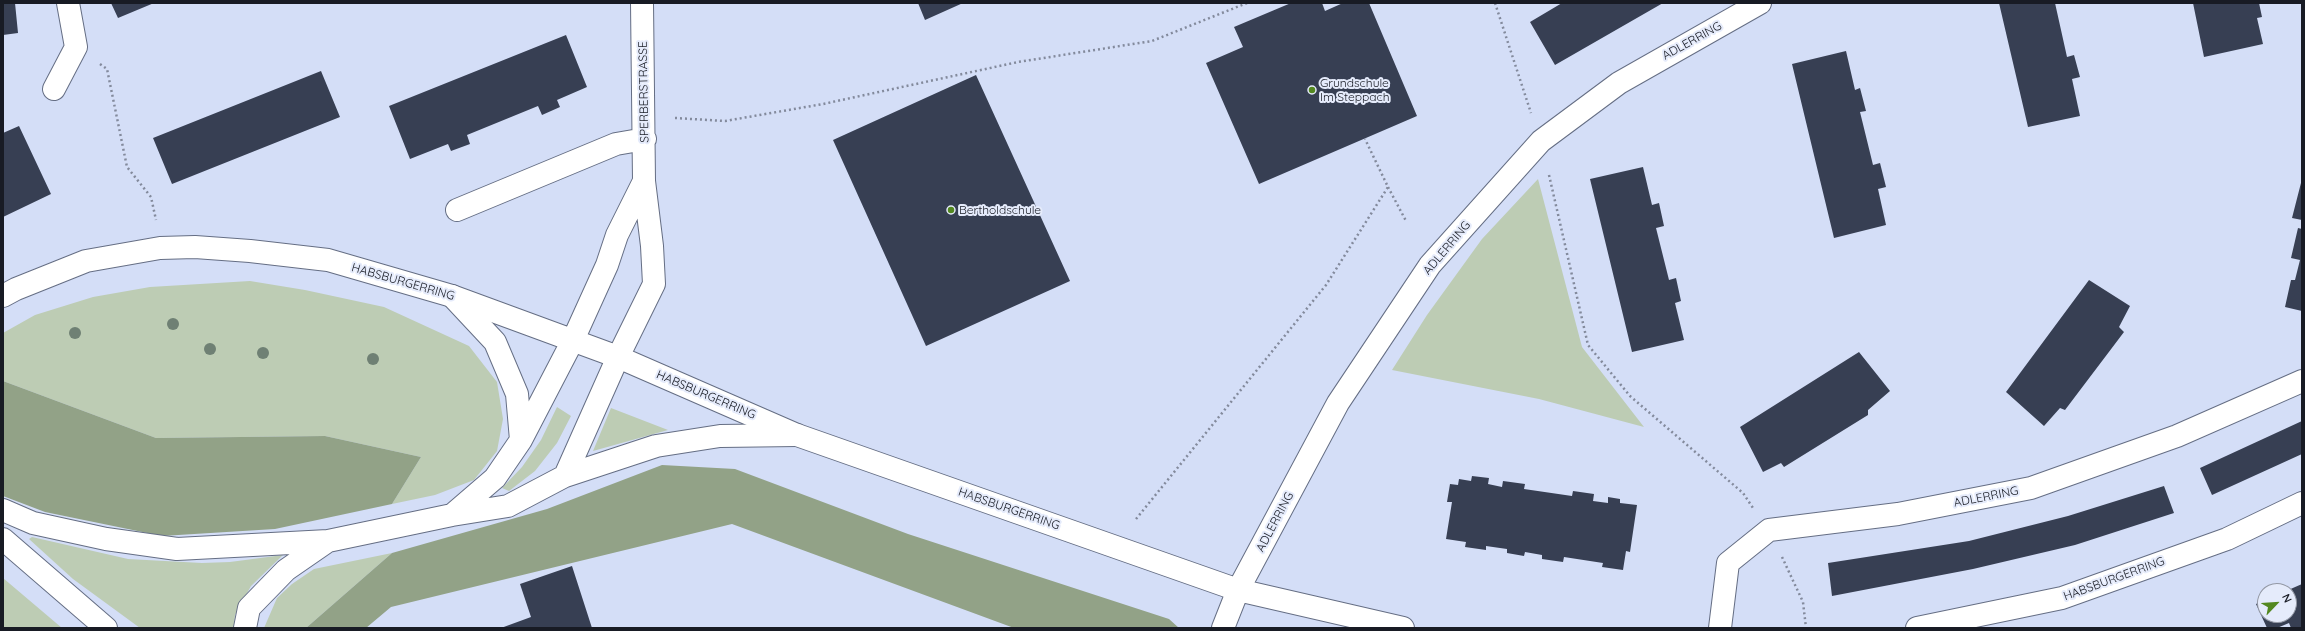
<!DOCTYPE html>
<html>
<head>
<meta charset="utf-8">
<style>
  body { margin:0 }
  #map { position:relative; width:2305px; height:631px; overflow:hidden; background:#d4def7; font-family:Quicksand,sans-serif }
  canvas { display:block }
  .frame { position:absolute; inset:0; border:4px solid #181b24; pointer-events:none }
  .north { position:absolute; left:2257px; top:583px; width:40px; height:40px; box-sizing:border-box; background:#e5ebfb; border:1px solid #9398a5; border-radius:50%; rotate:65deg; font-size:11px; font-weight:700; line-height:16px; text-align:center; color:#181b24 }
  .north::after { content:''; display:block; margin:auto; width:14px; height:18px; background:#538820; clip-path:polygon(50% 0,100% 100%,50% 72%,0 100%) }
</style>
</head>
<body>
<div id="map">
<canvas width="2305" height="631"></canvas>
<div class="frame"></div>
<div class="north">N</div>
</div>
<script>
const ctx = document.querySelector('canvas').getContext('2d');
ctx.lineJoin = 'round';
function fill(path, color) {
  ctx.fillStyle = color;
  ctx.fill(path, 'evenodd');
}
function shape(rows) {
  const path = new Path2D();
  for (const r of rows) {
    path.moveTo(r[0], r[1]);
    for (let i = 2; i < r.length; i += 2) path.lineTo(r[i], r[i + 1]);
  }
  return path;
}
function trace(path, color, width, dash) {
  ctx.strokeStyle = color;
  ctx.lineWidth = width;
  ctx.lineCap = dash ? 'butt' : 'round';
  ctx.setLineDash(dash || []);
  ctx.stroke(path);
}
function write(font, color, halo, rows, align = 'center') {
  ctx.font = font + ' Quicksand,sans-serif';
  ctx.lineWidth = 4;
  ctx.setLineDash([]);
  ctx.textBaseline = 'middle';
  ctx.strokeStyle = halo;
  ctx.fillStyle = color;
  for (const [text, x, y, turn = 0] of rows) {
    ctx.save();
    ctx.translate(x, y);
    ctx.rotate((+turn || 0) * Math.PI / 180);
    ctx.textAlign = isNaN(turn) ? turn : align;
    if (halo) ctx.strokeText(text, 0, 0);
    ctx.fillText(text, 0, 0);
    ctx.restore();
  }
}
const green = shape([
  [1538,179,1582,347,1644,427,1539,399,1392,370,1427,315,1482,239],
  [250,281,305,290,384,307,469,346,497,382,503,419,497,451,474,480,435,495,392,504,421,457,325,436,156,438,3,381,3,333,35,315,93,297,150,287],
  [557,407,571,416,557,443,535,471,509,491,502,488,522,467,541,440],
  [611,408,668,430,593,451],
  [32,537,128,559,202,563,230,562,283,555,251,586,235,615,234,628,140,628,73,579,29,539],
  [392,553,306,628,264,628,277,598,292,584,314,569],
  [3,578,62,628,3,628]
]);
const forest = shape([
  [3,381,156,438,325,436,421,457,392,504,275,529,162,536,45,512,3,496],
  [662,465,735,469,908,534,1169,619,1179,628,1014,628,732,524,391,607,366,628,306,628,392,553,547,509]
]);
const building = shape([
  [3,3,15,3,18,33,3,35],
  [111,3,154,3,118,18],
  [918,3,963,3,925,20],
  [1291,3,1322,3,1325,11,1343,3,1369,3,1417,116,1259,184,1206,63,1243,47,1234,27],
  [1562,3,1663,3,1555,65,1530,22],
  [1999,3,2055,3,2067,57,2074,55,2080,77,2072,79,2080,116,2028,127],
  [2193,3,2259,3,2262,17,2257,18,2263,44,2204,57],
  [566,35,587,87,557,100,560,107,542,115,538,106,467,135,470,144,451,151,448,144,410,159,389,106],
  [1846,51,1855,90,1860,88,1866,111,1860,112,1873,165,1880,163,1886,187,1878,189,1886,225,1834,238,1792,64],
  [321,71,340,117,172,184,153,138],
  [976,75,1070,281,926,346,833,140],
  [19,126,51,194,3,217,3,133],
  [1643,167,1652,205,1659,203,1664,226,1656,228,1669,280,1676,278,1681,301,1675,303,1684,340,1632,352,1590,179],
  [2302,179,2302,220,2292,218],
  [2298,228,2302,229,2302,311,2285,307,2291,280,2295,280,2300,260,2291,258],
  [2089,280,2130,306,2119,327,2124,332,2065,410,2060,408,2044,426,2006,392],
  [1859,352,1890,391,1868,410,1868,415,1784,467,1781,463,1763,472,1740,427],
  [2302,421,2302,454,2212,495,2200,468],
  [1472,476,1489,478,1488,484,1502,487,1503,481,1525,484,1524,489,1572,496,1573,491,1594,494,1593,501,1608,503,1608,497,1620,499,1620,503,1637,505,1630,552,1626,551,1623,570,1602,567,1603,563,1564,557,1563,562,1542,559,1542,555,1525,552,1524,556,1507,553,1507,549,1486,546,1486,550,1465,547,1466,542,1446,539,1452,502,1447,502,1450,484,1458,485,1459,479,1471,481],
  [2164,486,2174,513,2075,545,1973,569,1832,596,1828,563,1969,541,2068,516],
  [572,566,592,628,501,628,531,617,520,584],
  [2302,584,2302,628,2291,628,2289,623,2277,628,2267,628,2256,604,2265,600,2265,615,2289,615,2289,591,2286,591]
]);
const path = shape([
  [1495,3,1531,113],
  [100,64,107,69,127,167,151,197,156,220],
  [675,118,725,121,823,104,1018,62,1152,41,1247,3],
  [1549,175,1588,345,1630,396,1743,493,1753,508],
  [1388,187,1406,221],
  [1136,519,1326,285,1388,187,1365,139],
  [1782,557,1803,602,1806,628]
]);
const minor = shape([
  [54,89,76,47,68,3],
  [457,210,616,144,645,139],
  [3,296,16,289,86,261,160,248,195,247,250,251,328,260,452,296,618,357,797,435,1238,590,1403,628],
  [573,340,607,265,617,235,644,181],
  [618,357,654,284,652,246,644,181,642,3],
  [1223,628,1238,590,1338,403,1430,265,1541,141,1619,83,1760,3],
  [1720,628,1728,563,1769,530,1898,514,2031,488,2177,436,2302,381],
  [1917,628,2062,598,2227,539,2302,503]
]);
const major = shape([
  [452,296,495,342,517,394,521,440],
  [565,476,618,357],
  [3,510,33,523,106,539,177,549,328,541,452,515,508,506,565,476,656,446,720,436,797,435],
  [452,515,495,478,521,440,573,340],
  [3,539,106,628],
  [245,628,249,608,286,570,328,541]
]);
const trees = [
  [173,324],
  [75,333],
  [210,349],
  [263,353],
  [373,359]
];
const markers = [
  [1312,90,4,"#538820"],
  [951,210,4,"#538820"]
];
const streetNames = [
  ["ADLERRING",1692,41,-29],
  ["SPERBERSTRASSE",644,92,-91],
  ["ADLERRING",1447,248,-50],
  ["HABSBURGERRING",403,282,16],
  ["HABSBURGERRING",706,395,23],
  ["ADLERRING",1986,497,-11],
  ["HABSBURGERRING",1009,509,19],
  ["ADLERRING",1275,522,-62],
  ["HABSBURGERRING",2114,579,-20]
];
const poiNames = [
  ["Grundschule",1320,83],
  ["Im Steppach",1320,97],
  ["Bertholdschule",959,210]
];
fill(green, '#bdccb4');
fill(forest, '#92a287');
fill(building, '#373f53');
trace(minor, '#656e84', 24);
trace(major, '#656e84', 24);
trace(path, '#838a9c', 2.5, [2, 3]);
trace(minor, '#fff', 22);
trace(major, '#fff', 22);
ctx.fillStyle = '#6f8074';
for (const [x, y] of trees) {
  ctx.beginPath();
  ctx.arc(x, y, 6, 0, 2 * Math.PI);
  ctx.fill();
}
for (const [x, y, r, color] of markers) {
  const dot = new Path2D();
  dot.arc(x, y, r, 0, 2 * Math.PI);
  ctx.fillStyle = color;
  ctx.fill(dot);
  trace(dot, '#e5ebfb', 1.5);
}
write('12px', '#181b24', '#e5ebfb', streetNames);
write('12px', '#181b24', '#e5ebfb', poiNames, 'left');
</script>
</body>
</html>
